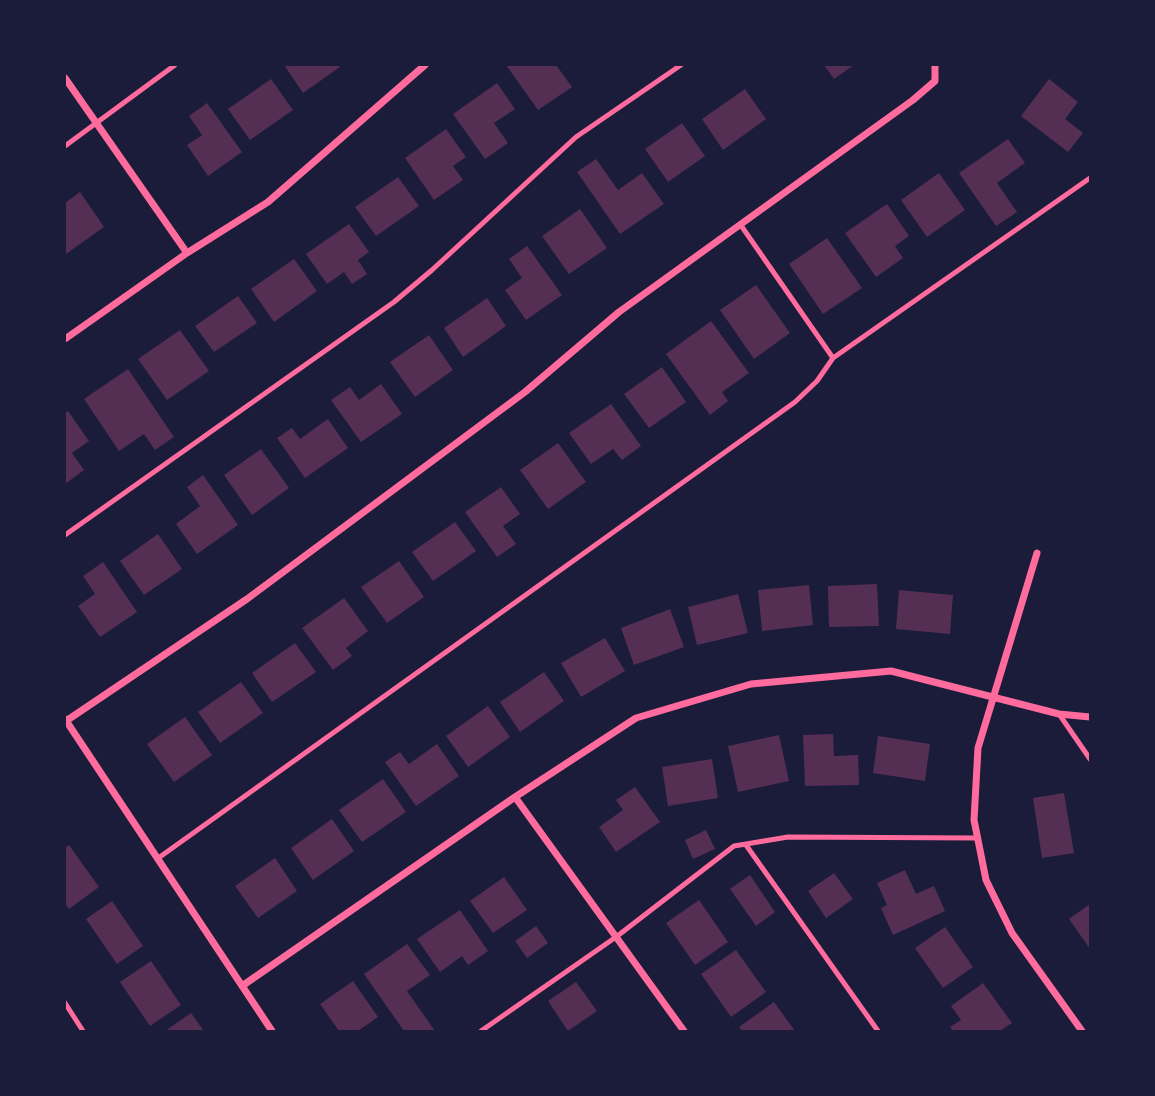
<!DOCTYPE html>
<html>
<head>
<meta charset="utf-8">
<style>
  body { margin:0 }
  #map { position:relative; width:1155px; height:1096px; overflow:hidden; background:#1b1b3a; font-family:Figtree,sans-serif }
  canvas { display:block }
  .frame { position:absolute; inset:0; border:66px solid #1b1b3a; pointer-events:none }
</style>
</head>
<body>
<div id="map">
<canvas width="1155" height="1096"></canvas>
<div class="frame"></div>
</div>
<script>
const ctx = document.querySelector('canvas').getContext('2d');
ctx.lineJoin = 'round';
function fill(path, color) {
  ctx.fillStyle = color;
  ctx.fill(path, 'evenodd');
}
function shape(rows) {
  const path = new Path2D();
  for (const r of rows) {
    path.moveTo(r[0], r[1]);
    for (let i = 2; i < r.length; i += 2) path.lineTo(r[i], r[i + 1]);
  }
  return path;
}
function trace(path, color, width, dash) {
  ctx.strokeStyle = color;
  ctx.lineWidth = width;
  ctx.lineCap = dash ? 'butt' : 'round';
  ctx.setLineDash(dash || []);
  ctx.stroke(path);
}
const building = shape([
  [284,65,339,65,340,67,303,93],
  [506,65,556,65,572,87,538,110],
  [824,65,854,65,834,79],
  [271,79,293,110,250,140,228,109],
  [1049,79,1078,102,1065,119,1083,133,1068,152,1021,116],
  [497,83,515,109,494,123,508,143,485,159,453,114],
  [745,89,766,119,723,150,702,119],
  [207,103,242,152,208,176,187,145,202,135,189,116],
  [682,123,705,156,668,182,645,149],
  [446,129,466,157,453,166,463,180,434,200,405,158],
  [1008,139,1025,163,997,183,1017,212,996,226,959,173],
  [596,159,618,190,642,173,664,204,620,234,577,172],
  [939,173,965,210,927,237,901,200],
  [398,177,419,206,376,236,355,207],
  [80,192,104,227,66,254,65,203],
  [887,204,909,236,895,246,903,258,876,277,845,233],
  [580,209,607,248,569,274,542,236],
  [349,224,369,252,358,260,367,274,352,284,344,272,327,284,306,254],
  [827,238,862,288,823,314,789,264],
  [527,246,562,295,526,320,505,290,522,278,509,259],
  [294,259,317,291,274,322,251,289],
  [756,285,790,333,754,359,720,310],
  [238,296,257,323,214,352,195,326],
  [487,298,506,326,463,357,444,328],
  [711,321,749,373,722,392,728,401,710,415,666,354],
  [180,330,209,371,167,400,138,359],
  [429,335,453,370,415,397,390,362],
  [662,367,686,402,649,428,624,394],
  [128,369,174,437,155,450,144,434,119,451,84,399],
  [381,384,402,414,361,442,331,400,350,387,359,400],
  [611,404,641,446,622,460,613,449,591,464,569,433],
  [68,411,89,441,72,453,84,470,65,484,65,413],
  [328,419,348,448,305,478,277,438,292,428,300,439],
  [558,443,586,482,548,509,520,470],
  [261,449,289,488,252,515,224,475],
  [203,475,238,525,197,554,176,524,200,506,187,487],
  [501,487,520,514,503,526,516,544,497,557,465,512],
  [455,522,476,551,433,581,412,552],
  [158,534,182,569,144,595,120,561],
  [399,561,424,597,387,623,361,587],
  [103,562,137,612,100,637,78,606,95,594,83,576],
  [877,584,879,626,829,627,828,586],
  [809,585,813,625,762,631,758,590],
  [899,590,953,595,950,634,896,629],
  [738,594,748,633,697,645,688,607],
  [344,598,368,631,346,648,352,656,333,670,302,628],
  [670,609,684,647,634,665,621,628],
  [605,638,625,671,581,697,561,663],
  [295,643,316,672,272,702,252,673],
  [544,672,564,701,520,732,500,702],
  [241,682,263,713,220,743,198,712],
  [488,706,510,737,468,767,446,736],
  [185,717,212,755,174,782,147,744],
  [833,734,834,756,858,755,859,785,805,786,803,735],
  [779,735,789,781,738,792,728,746],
  [878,736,930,744,925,781,873,773],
  [437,744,459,776,416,806,385,762,400,752,409,764],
  [712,759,718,798,668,806,662,767],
  [383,779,406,812,362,842,339,810],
  [635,787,660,822,616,852,599,827,623,810,616,800],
  [1064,793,1074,853,1042,858,1033,798],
  [332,819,354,851,313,880,291,848],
  [706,830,715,849,693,859,685,840],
  [69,845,99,887,69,909,65,903,65,848],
  [275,858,297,891,258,918,235,886],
  [905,870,916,894,934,886,945,911,893,935,881,908,887,905,877,883],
  [834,873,853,899,826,918,808,891],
  [750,875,775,912,756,926,730,889],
  [504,877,527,910,493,933,470,901],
  [699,900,728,942,695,965,666,923],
  [112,901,143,946,117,964,86,919],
  [1090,904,1090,949,1069,919],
  [460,910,488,951,468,965,462,956,440,972,417,939],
  [536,926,548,943,527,958,515,941],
  [945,927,973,967,943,988,915,948],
  [407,944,430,975,407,991,435,1031,404,1031,364,974],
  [736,950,766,992,731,1017,701,974],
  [151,961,181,1005,150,1026,120,982],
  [353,981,378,1017,358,1031,339,1031,320,1004],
  [576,982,597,1011,568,1031,548,1001],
  [983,983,1012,1023,1000,1031,953,1031,950,1027,961,1020,951,1006],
  [774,1002,795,1031,742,1031,739,1027],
  [191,1013,204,1031,165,1031]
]);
const service = shape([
  [65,146,175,65],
  [740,224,833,358,1090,178],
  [65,535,394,302,432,270,576,137,681,65],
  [1059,714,1090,759],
  [746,845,878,1031],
  [157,859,795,402,817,381,833,358],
  [65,1003,83,1031],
  [481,1031,616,937,734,846,788,837,978,838]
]);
const minor = shape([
  [65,78,187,253],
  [65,339,187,253,268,202,425,65],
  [1037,553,978,748,974,820,986,880,1012,933,1082,1031],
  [65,719,272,1031],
  [66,721,247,599,525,392,619,312,913,100,935,81,935,65],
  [515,797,684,1031],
  [242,986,515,797,636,718,751,684,891,671,1059,714,1090,717]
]);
fill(building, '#542f53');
trace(service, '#ff6b9d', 5);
trace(minor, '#ff6b9d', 7);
</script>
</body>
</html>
